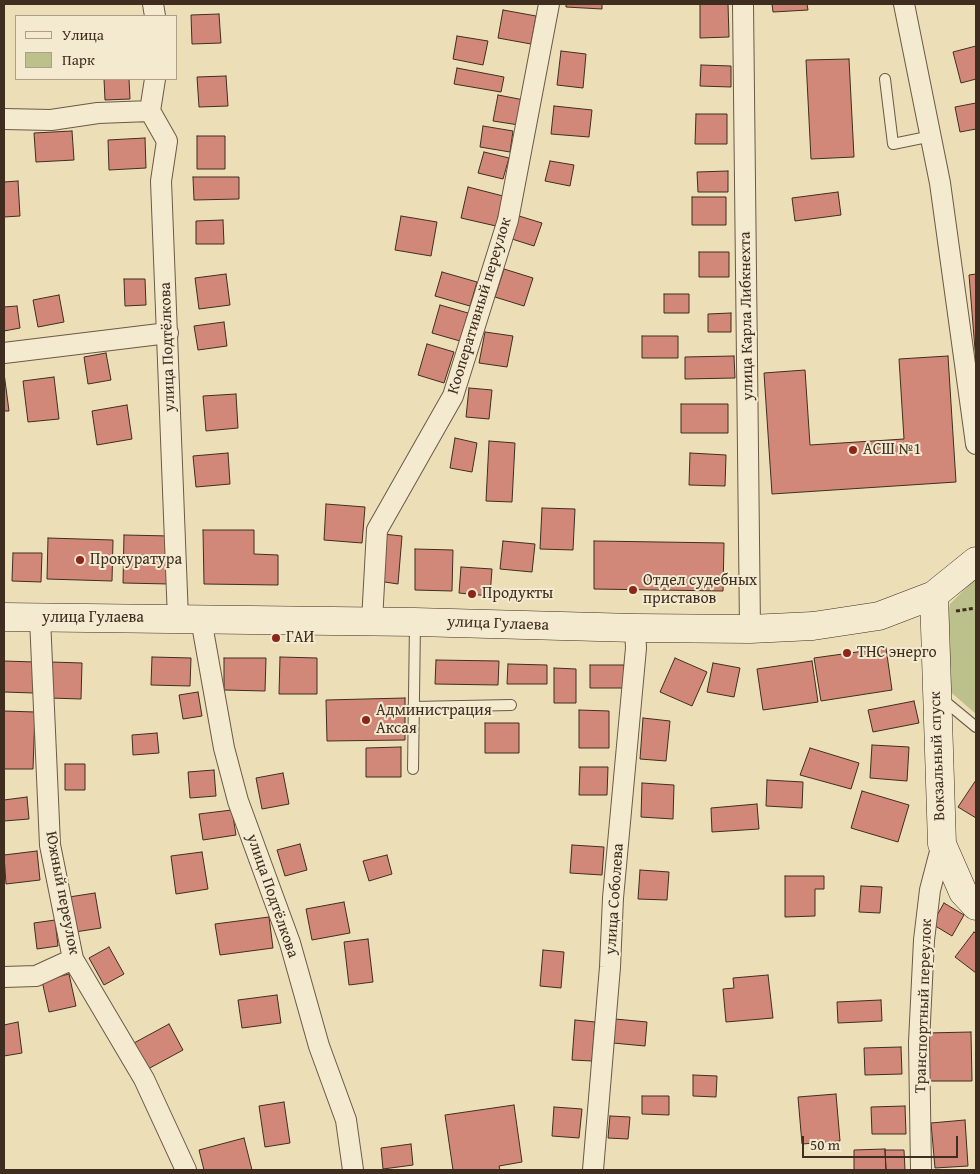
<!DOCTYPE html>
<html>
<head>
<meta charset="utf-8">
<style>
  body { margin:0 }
  #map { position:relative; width:980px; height:1174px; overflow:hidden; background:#ecdeb6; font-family:"Gentium Book Plus",serif }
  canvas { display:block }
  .frame { position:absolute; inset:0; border:5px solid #3f2e20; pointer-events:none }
  .legend { position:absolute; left:15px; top:15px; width:162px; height:65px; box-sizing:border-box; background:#f3ead0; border:1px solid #ab9f8a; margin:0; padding:6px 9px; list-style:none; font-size:15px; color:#3f2e20 }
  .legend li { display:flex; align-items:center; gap:10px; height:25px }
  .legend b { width:25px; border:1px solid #ab9f8a }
  .scale { position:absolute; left:802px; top:1136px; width:156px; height:22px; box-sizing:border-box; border:2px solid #3f2e20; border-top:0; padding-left:6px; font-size:15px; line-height:18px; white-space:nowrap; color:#3f2e20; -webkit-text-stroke:4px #f3ead0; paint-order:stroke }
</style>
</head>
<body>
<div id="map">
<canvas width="980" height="1174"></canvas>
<div class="frame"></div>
<ul class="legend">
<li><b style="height:6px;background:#f3ead0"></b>Улица</li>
<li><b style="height:14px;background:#bcc08b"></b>Парк</li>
</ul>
<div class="scale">50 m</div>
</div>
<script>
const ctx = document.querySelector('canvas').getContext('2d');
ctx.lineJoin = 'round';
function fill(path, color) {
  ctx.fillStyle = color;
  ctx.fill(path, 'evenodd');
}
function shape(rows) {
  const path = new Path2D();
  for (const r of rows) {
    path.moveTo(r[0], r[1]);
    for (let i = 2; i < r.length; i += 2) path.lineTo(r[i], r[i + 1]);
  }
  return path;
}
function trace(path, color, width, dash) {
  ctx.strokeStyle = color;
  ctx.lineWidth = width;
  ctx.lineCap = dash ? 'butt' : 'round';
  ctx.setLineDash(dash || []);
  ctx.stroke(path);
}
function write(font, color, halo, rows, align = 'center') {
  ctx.font = font + ' "Gentium Book Plus",serif';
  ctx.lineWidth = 4;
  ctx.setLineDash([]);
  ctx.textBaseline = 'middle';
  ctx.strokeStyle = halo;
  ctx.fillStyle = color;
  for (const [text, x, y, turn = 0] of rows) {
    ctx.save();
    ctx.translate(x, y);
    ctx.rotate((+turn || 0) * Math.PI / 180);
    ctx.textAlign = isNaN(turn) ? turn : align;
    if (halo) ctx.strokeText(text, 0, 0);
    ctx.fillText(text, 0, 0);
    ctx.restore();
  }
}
const green = shape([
  [976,578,976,714,946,688,943,636,950,604]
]);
const building = shape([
  [566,4,602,4,602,9,566,7,566,4],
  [700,4,728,4,729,37,700,38,700,4],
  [772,4,807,4,808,10,773,12,772,4],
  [503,10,536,16,531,44,498,38,503,10],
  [219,14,221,43,192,44,191,15,219,14],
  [457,36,488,41,483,65,453,59,457,36],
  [976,46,976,79,961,83,953,52,976,46],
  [561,51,586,54,583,88,557,85,561,51],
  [849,59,854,157,811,159,806,60,849,59],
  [701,65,731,66,731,87,700,86,701,65],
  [457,68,504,77,501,92,454,84,457,68],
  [226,76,228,106,199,107,197,77,226,76],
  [104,79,129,79,130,99,105,100,104,79],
  [498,95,524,100,519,125,493,121,498,95],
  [976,103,976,129,960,132,955,107,976,103],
  [554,106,592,110,589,137,551,134,554,106],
  [696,114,727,114,727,144,695,144,696,114],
  [483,126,513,131,510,152,480,147,483,126],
  [72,131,74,160,36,162,34,133,72,131],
  [197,136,225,136,225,169,197,169,197,136],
  [145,138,146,168,109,170,108,140,145,138],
  [484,152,509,158,503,179,478,173,484,152],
  [550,161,574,165,570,186,545,181,550,161],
  [728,171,728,192,698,192,697,172,728,171],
  [193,177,239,177,239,199,194,200,193,177],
  [18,181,20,216,4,217,4,182,18,181],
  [468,187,503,196,496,226,461,218,468,187],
  [838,192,841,215,795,221,792,198,838,192],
  [692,197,726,197,726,225,692,225,692,197],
  [401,216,437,222,431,256,395,250,401,216],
  [519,216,542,223,534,246,512,239,519,216],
  [223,220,224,244,196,244,196,221,223,220],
  [699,252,729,252,729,277,699,277,699,252],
  [504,269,533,278,524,306,495,297,504,269],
  [442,272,477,282,470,306,435,296,442,272],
  [226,274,230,305,199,309,195,278,226,274],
  [976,274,976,362,969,275,976,274],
  [124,279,145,279,146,305,125,306,124,279],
  [664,294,689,294,689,313,664,313,664,294],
  [59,295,64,322,38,327,33,300,59,295],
  [440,305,468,313,460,341,432,333,440,305],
  [17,306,20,328,4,331,4,307,17,306],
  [731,313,731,332,708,332,708,314,731,313],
  [224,322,227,346,198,350,194,326,224,322],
  [485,332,513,336,507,367,479,363,485,332],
  [642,336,678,336,678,358,642,358,642,336],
  [427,344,454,352,444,383,418,375,427,344],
  [106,353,111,380,88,384,84,357,106,353],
  [734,356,735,378,685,379,685,357,734,356],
  [948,356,956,482,772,494,764,373,805,370,810,445,904,439,899,359,948,356],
  [4,373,9,411,4,411,4,373],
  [54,377,59,419,28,422,23,381,54,377],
  [469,388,492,390,489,419,466,417,469,388],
  [236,394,238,428,206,431,203,396,236,394],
  [681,404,728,404,728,433,681,433,681,404],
  [127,405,132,439,97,445,92,411,127,405],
  [455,438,477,443,472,472,450,468,455,438],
  [489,441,515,443,512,502,486,501,489,441],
  [228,453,230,484,196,487,193,456,228,453],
  [690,453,726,455,725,486,689,485,690,453],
  [326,504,365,507,362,543,324,540,326,504],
  [542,508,575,509,573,550,540,549,542,508],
  [203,530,254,530,254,554,278,555,278,585,204,584,203,530],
  [383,534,402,536,398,584,378,581,383,534],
  [124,535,170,536,169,584,123,583,124,535],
  [48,538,113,540,112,581,47,579,48,538],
  [503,541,535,544,532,572,500,569,503,541],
  [594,541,724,543,723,591,594,589,594,541],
  [415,549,453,550,452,591,415,590,415,549],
  [13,553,42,553,41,582,12,581,13,553],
  [461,567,492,569,490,596,459,593,461,567],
  [886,648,892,690,821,701,814,658,886,648],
  [152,657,191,658,190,686,151,685,152,657],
  [280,657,317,658,317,694,279,694,280,657],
  [224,658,266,658,265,691,224,690,224,658],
  [675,658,707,672,692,706,660,692,675,658],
  [436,660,499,661,498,685,435,684,436,660],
  [4,661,35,662,34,693,4,692,4,661],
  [812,661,818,702,763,710,757,669,812,661],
  [51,662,82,663,81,699,50,698,51,662],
  [713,663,740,668,734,697,707,692,713,663],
  [508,664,547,665,547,684,507,684,508,664],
  [590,665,624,665,623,688,590,688,590,665],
  [554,668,576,669,576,703,554,703,554,668],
  [198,692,202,716,183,719,179,695,198,692],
  [405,698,405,740,327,741,326,700,405,698],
  [914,701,919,723,873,732,868,710,914,701],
  [579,710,609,711,609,748,579,748,579,710],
  [4,711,35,712,33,769,4,769,4,711],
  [643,718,670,721,666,761,640,759,643,718],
  [485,723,519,723,519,753,485,753,485,723],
  [157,733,159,753,133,755,132,735,157,733],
  [872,745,909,747,907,781,870,778,872,745],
  [401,747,401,777,366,777,366,748,401,747],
  [810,748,859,763,851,789,800,775,810,748],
  [65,764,85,764,85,790,65,790,65,764],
  [580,767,608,767,607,795,579,795,580,767],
  [214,770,216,796,190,798,188,772,214,770],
  [283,773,289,804,262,809,256,778,283,773],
  [767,780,803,782,802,808,766,806,767,780],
  [976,780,976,818,958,807,976,780],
  [642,783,674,785,673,819,641,817,642,783],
  [862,791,909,805,898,842,851,828,862,791],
  [27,797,29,819,4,821,4,800,27,797],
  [757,804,759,829,712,832,711,808,757,804],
  [232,810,236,835,203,840,199,814,232,810],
  [300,844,307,870,285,876,277,850,300,844],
  [572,845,604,847,602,875,570,873,572,845],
  [37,851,40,880,6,884,4,855,37,851],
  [202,852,208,889,176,894,171,856,202,852],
  [387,855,392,874,369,881,363,861,387,855],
  [640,870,669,872,667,900,638,899,640,870],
  [785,876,824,876,824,889,815,889,815,916,785,917,785,876],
  [861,886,882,887,880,913,859,912,861,886],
  [95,893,101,928,75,932,69,897,95,893],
  [344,902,350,933,312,940,306,909,344,902],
  [944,903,964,915,952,936,932,924,944,903],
  [269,917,273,948,220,955,215,924,269,917],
  [55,920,58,946,37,949,34,923,55,920],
  [974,932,976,934,976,973,955,957,974,932],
  [368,939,373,982,349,985,344,942,368,939],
  [109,947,124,974,104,985,89,958,109,947],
  [543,950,564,952,561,988,540,986,543,950],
  [69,974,76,1006,49,1012,42,981,69,974],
  [768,975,773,1018,726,1022,723,989,734,988,733,978,768,975],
  [277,995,281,1023,242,1028,238,1000,277,995],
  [881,1000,882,1021,838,1023,837,1002,881,1000],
  [615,1019,647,1022,645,1046,613,1043,615,1019],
  [575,1020,595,1022,592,1061,572,1060,575,1020],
  [18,1022,22,1053,4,1056,4,1025,18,1022],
  [169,1024,183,1050,148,1069,134,1043,169,1024],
  [971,1032,972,1081,928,1081,927,1033,971,1032],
  [901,1047,902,1074,865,1075,864,1048,901,1047],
  [693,1075,717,1076,716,1097,693,1096,693,1075],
  [836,1094,840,1141,802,1144,798,1097,836,1094],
  [642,1096,669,1096,669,1115,642,1114,642,1096],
  [284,1102,290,1143,265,1147,259,1106,284,1102],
  [514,1105,522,1162,499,1166,500,1170,453,1170,445,1115,514,1105],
  [905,1106,906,1134,872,1134,871,1107,905,1106],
  [554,1107,582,1109,579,1138,552,1136,554,1107],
  [610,1116,630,1117,628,1139,608,1138,610,1116],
  [965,1120,968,1166,935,1168,931,1123,965,1120],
  [244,1138,252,1170,204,1170,199,1150,244,1138],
  [411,1144,413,1165,383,1169,381,1148,411,1144],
  [885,1149,886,1170,854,1170,854,1150,885,1149],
  [885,1150,904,1150,905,1170,886,1170,885,1150]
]);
const path = shape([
  [956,611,976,608]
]);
const lane = shape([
  [885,79,893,144,932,136],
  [942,699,976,727],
  [413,707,511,705],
  [413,769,415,623]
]);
const street = shape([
  [153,4,155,16],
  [743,4,750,629],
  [904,4,940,183,976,444],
  [155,79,150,111,167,141,161,181,178,619],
  [4,119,51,120,98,113,150,111],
  [4,353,168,333],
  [40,618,50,845,73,959,144,1079,186,1170],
  [201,619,224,748,238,801,290,943,319,1046,346,1120,353,1170],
  [372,621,377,530,453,396,508,220,549,4],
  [4,977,36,976,73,959],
  [593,1170,610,967,613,898,636,648,635,628],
  [921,1170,919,1042,924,940,930,890,942,844]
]);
const secondary = shape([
  [934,595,942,844,963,892,976,906],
  [4,617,415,622,635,628,750,629,813,626,879,616,934,595,976,561]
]);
const markers = [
  [853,450,5,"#8f2418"],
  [80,560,5,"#8f2418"],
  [633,590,5,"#8f2418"],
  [472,594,5,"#8f2418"],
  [276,638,5,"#8f2418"],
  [847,653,5,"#8f2418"],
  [366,720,5,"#8f2418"]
];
const streetNames = [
  ["Кооперативный переулок",480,306,-73],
  ["улица Карла Либкнехта",747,316,-91],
  ["улица Подтёлкова",168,347,-92],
  ["улица Гулаева",93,618],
  ["улица Гулаева",498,624,2],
  ["Вокзальный спуск",938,756,-92],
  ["Южный переулок",62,893,79],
  ["улица Подтёлкова",272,896,71],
  ["улица Соболева",615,899,-86],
  ["Транспортный переулок",924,1006,-88]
];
const poiNames = [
  ["АСШ №1",863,450],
  ["Прокуратура",90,560],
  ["Отдел судебных",643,581],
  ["приставов",643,599],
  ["Продукты",482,594],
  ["ГАИ",286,638],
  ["ТНС энерго",857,653],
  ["Администрация",376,711],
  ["Аксая",376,729]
];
fill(green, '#bcc08b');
fill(building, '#d28879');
trace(building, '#3f2e20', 1);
trace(lane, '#6a5a46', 12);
trace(street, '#6a5a46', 22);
trace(secondary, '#3f2e20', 29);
trace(path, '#3f2e20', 3, [4, 2.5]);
trace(lane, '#f3ead0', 10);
trace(street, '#f3ead0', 20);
trace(secondary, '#f3ead0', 28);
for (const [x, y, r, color] of markers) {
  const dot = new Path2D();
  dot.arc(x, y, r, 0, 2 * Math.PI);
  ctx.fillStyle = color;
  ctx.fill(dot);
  trace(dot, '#f3ead0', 2);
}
write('16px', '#3f2e20', '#f3ead0', streetNames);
write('16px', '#3f2e20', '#f3ead0', poiNames, 'left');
</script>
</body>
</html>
